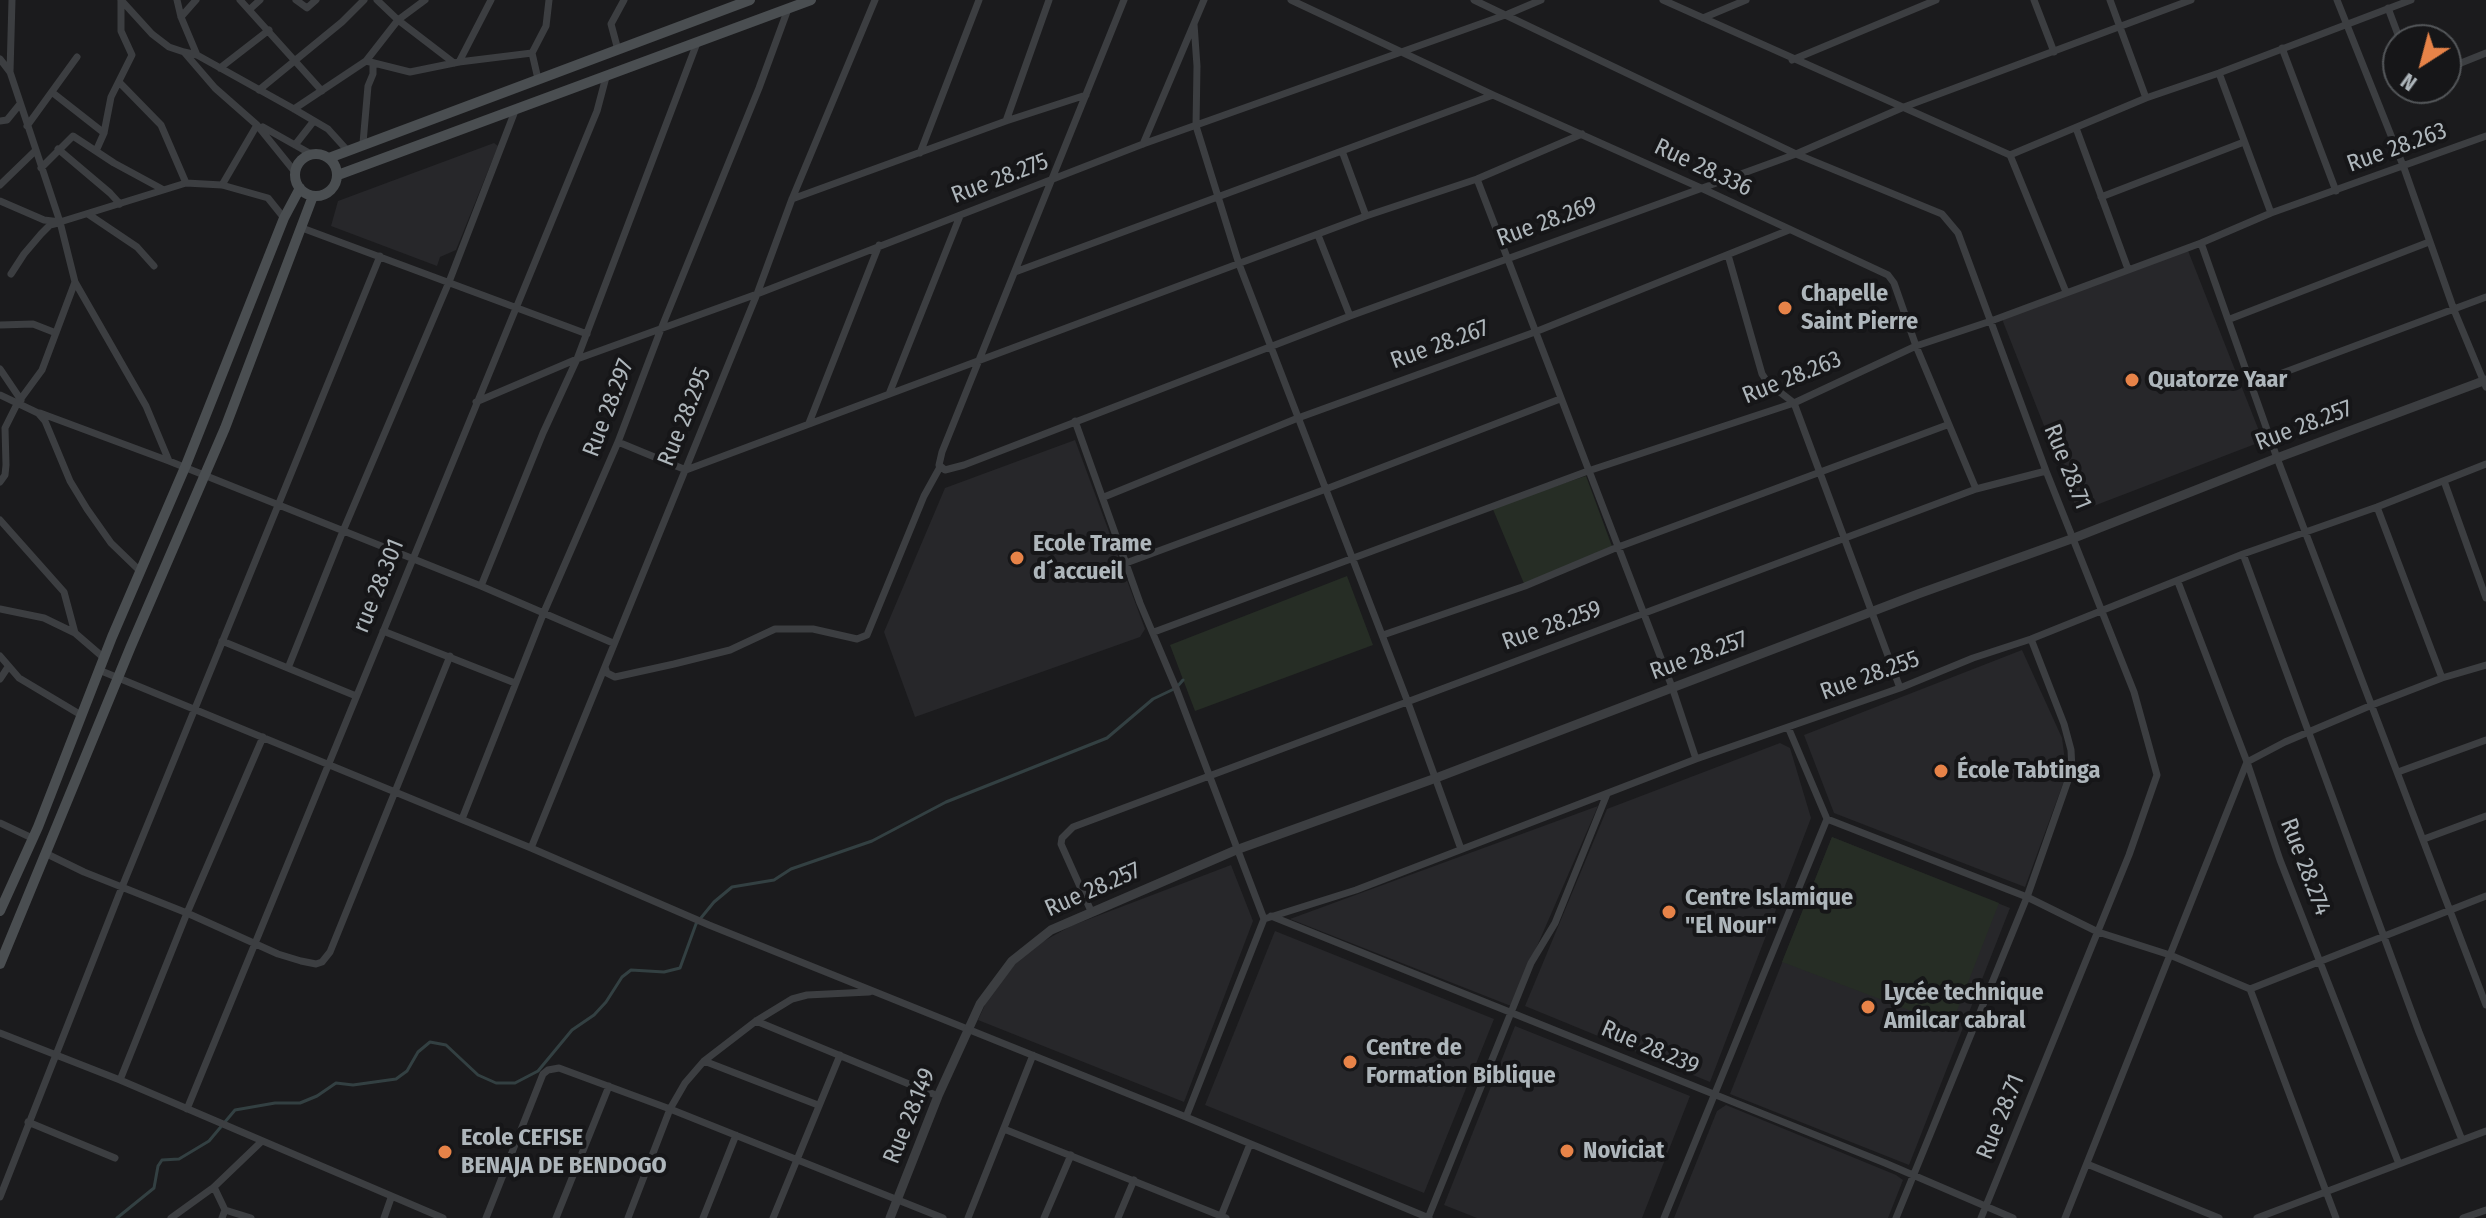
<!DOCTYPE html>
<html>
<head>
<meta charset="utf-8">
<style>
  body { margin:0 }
  #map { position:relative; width:2486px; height:1218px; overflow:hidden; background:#1b1b1d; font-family:"Fira Sans Condensed",sans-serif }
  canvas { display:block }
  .north { position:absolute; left:2382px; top:24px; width:80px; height:80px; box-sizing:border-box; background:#161618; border:2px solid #535659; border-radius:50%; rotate:216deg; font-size:22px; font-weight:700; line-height:32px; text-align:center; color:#aeb6bb }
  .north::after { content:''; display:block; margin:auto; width:28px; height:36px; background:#e78348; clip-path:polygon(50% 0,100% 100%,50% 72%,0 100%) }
</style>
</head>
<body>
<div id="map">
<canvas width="2486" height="1218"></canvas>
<div class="north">N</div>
</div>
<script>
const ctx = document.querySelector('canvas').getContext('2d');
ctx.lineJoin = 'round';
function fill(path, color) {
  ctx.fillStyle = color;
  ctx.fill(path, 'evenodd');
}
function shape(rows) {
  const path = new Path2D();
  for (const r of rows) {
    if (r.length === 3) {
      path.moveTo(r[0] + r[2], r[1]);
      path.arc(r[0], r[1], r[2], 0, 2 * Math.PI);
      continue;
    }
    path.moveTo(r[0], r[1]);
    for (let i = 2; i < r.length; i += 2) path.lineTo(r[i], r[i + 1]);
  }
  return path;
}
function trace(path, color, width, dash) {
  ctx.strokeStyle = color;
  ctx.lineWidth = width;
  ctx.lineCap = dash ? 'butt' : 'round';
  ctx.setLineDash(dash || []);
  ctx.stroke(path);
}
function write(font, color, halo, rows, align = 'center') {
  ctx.font = font + ' "Fira Sans Condensed",sans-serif';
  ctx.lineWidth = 8;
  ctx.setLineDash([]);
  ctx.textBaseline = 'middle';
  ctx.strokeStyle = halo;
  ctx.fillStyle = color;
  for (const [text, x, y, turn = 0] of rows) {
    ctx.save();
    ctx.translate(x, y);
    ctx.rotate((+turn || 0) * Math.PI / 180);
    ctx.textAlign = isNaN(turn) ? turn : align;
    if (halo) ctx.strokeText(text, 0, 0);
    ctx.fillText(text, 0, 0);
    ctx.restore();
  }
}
const built = shape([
  [494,143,498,146,456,250,440,257,437,266,331,226,338,201],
  [2187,248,2263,441,2078,512,2002,319],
  [1075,440,1145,629,1140,637,915,717,884,632,945,488],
  [2022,650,2062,738,2065,761,2064,781,2025,887,1834,813,1804,735],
  [1780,743,1790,748,1811,818,1710,1082,1525,1006,1607,809],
  [1598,806,1511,1006,1290,919],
  [1832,837,2010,908,1909,1165,1730,1094],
  [1231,865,1253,921,1184,1102,978,1020,989,996,1016,963,1033,947,1071,926],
  [1275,931,1494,1019,1424,1193,1205,1105],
  [1515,1026,1690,1096,1642,1218,1477,1218,1444,1205],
  [1726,1105,1896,1175,1903,1180,1888,1218,1674,1218,1717,1111]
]);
const green = shape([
  [1586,476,1613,549,1525,586,1492,507],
  [1347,576,1373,645,1195,711,1170,645],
  [1832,837,1999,903,1951,1026,1782,962]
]);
const stream = shape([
  [117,1218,154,1188,158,1166,162,1160,179,1159,209,1141,235,1110,275,1103,300,1103,317,1096,336,1083,353,1085,396,1079,407,1071,418,1052,430,1042,446,1045,478,1075,496,1083,515,1083,538,1071,572,1030,594,1015,606,1002,622,977,631,970,664,972,680,968,696,924,714,902,732,887,774,880,791,869,872,841,946,802,1107,738,1153,699,1176,688,1183,680]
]);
const minor = shape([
  [121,0,152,34,169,47,184,52,215,88,257,125,295,172],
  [177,0,181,17,197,55],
  [240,0,322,91],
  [296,0,307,8,316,0],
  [377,0,398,20,454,63],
  [1124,0,942,452,939,465,945,470,964,465,1350,316,1796,154,1904,107,2191,0],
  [1291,0,1493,95,1701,188,1888,275,1894,283,1916,346,1976,489],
  [1474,0,1796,154,1942,214,1958,233,2046,471,2134,692,2157,775,2129,855,1981,1218],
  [1663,0,2010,155,2066,292],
  [2034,0,2054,52],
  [2110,0,2146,98],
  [2337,0,2404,168,2454,310,2486,387],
  [2388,8,2400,40],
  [249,10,260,0],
  [181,17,196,0],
  [1703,18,1746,0],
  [1194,24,1197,66,1196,126,1239,264,1407,700,1461,849],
  [2282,48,2336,191],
  [618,50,611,24,624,0],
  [184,52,197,55,294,109,328,129,347,150],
  [0,59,10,72,60,222,75,282,146,406,169,461,481,586,613,643],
  [1792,60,1936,0],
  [366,61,410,72,459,62,532,53],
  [459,62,491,0],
  [220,68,269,30],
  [2446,69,2486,53],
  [10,72,12,0],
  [2219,73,2271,213],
  [538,79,532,53,546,26,549,0],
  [119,82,161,125,186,183],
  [259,90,342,22,364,0],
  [53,93,104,133],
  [294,109,366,61,398,20,425,0],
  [0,121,7,120,20,104],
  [1006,121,1049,0],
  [27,126,77,57],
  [263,127,311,154],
  [2076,128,2128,269],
  [363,143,368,86,373,74,373,63],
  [1143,144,1204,0],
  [295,145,313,122],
  [58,149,110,193,120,204],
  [96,151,104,133,111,97,132,55,121,31,121,0],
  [1342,151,1366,216],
  [920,153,979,0],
  [2010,155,2146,98,2219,73,2411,0],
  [41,168,73,136,114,163,162,189],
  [1477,179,1672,687,1696,759],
  [0,185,35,151],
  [222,185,257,125],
  [2101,197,2244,142],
  [792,199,1006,121,1086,95],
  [0,201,44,220,60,222,186,183,222,185,268,198,284,218],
  [88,214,137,247,154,266],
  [302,228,587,334],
  [1318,235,1350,316],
  [2201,243,2277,458,2486,1005],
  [1728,255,1762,374,1768,383,1794,403,1900,688],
  [1015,272,1493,95],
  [11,274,24,254,41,234,50,225,58,223],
  [2230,319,2429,242],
  [0,325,33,324,56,333],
  [0,369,21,400],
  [2253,384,2486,297],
  [889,394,960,216],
  [0,395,38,413,45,421,70,481,87,509,111,543,140,571],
  [476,402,577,359,757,294,1143,144,1508,14,1541,0],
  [40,413,169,461],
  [1075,421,1140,603,1176,688,1264,919,1186,1117],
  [809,423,879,245],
  [618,442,686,470,1366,216,1477,179,1582,134],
  [2444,481,2486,598],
  [0,482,5,475,6,465,5,428,17,404,42,370,75,282],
  [1104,497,1298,418,1535,332,1789,230],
  [2377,507,2442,678],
  [0,520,64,592,75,633,104,658],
  [2243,554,2419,1032,2462,1140],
  [1126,563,1326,489,1560,399],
  [2178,582,2247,762,2280,860,2399,1164],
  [481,586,543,433,577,359,697,43],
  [0,609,44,618,75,633],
  [383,631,515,683],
  [1154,632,1588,471,1794,403,1916,346,1991,321,2201,243,2271,213,2486,136],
  [1383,635,1525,586,1613,549,1947,425],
  [222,641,356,696],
  [0,656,19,678,81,715],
  [605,667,607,673,615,677,674,664,730,650,775,629,813,629,857,639,867,635,924,496,940,467],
  [288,668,343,531,449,282,515,111],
  [99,670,531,848,709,925,1186,1117,1429,1218],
  [0,679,8,667],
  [1788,727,1827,819,2027,897,2098,932,2170,955,2250,989,2486,896],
  [2398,772,2486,740],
  [462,819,544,612,618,442,661,329,759,88,788,9],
  [0,823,32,838],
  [2424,839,2486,816],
  [531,848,757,294,792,199,875,0],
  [45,853,84,872,187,913,278,954,301,961,316,964,322,962,330,952,450,656],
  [1091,911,1061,844,1062,838,1073,827,1976,489,2046,471],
  [1271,916,1885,1163,2013,1218],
  [1264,919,1356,890,1696,759,1900,688,1973,658,2031,639,2243,554,2377,507,2486,464],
  [2250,989,2336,1218],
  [756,1021,938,1096],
  [0,1033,120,1080,443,1218],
  [704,1061,818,1105],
  [120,1080,187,913,263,737],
  [187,1109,597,111,606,77],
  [28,1122,115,1158],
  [1004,1129,1226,1218],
  [2087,1164,2219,1218],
  [214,1187,225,1210,222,1218],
  [0,1197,122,887,380,256],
  [225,1210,251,1218],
  [1221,1216,1250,1144],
  [171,1218,214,1187,262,1141],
  [384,1218,391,1198],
  [486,1218,543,1074,548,1070,559,1068,670,1109,943,1218],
  [556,1218,609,1086],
  [628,1218,670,1109,685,1083,704,1061,756,1021,792,999,807,995,869,992],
  [703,1218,736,1135],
  [773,1218,840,1055],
  [968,1218,1033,1055],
  [1044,1218,1071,1155],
  [1118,1218,1134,1180],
  [1428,1218,1531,963,1555,923,1607,794],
  [1664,1218,1827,819],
  [1896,1218,2027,897,2072,769,2071,750,2064,724,2031,639],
  [2065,1218,2247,762,2285,742,2372,705,2442,678,2486,665],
  [2257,1218,2486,1131],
  [2463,1218,2486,1210]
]);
const tertiary = shape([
  [890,1218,938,1096,980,1004,1012,961,1051,930,1236,850,1436,778,1918,594,2074,538,2277,458,2486,380]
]);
const secondary = shape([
  [316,175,21],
  [329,158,750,0],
  [338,175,811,0],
  [0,911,38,827,112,637,186,465,284,218,300,188],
  [0,964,131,646,225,428,313,196]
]);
const markers = [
  [1785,308,8,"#e78348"],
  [2132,380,8,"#e78348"],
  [1017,558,8,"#e78348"],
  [1941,771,8,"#e78348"],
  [1669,912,8,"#e78348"],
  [1868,1007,8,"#e78348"],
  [1350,1062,8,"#e78348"],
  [1567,1151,8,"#e78348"],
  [445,1152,8,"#e78348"]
];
const streetNames = [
  ["Rue 28.263",2397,148,-20],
  ["Rue 28.336",1703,168,25],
  ["Rue 28.275",1000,179,-21],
  ["Rue 28.269",1547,222,-20],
  ["Rue 28.267",1440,345,-20],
  ["Rue 28.263",1792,378,-22],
  ["Rue 28.297",609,408,-69],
  ["Rue 28.295",685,417,-68],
  ["Rue 28.257",2304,426,-21],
  ["Rue 28.71",2067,467,68],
  ["rue 28.301",379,586,-68],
  ["Rue 28.259",1552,626,-20],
  ["Rue 28.257",1699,656,-20],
  ["Rue 28.255",1870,676,-20],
  ["Rue 28.274",2305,867,69],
  ["Rue 28.257",1093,890,-24],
  ["Rue 28.239",1650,1048,23],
  ["Rue 28.149",910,1116,-68],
  ["Rue 28.71",2001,1117,-68]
];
const poiNames = [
  ["Chapelle",1801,294],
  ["Saint Pierre",1801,322],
  ["Quatorze Yaar",2148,380],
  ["Ecole Trame",1033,544],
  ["d´accueil",1033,572],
  ["École Tabtinga",1957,771],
  ["Centre Islamique",1685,898],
  ["\"El Nour\"",1685,926],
  ["Lycée technique",1884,993],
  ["Amilcar cabral",1884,1021],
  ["Centre de",1366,1048],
  ["Formation Biblique",1366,1076],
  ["Ecole CEFISE",461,1138],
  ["BENAJA DE BENDOGO",461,1166],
  ["Noviciat",1583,1151]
];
fill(built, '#27272a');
fill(green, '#262d25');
trace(stream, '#334042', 3);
trace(minor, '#3c3e41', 7);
trace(tertiary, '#3c3e41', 9);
trace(secondary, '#4a4e51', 10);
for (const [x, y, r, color] of markers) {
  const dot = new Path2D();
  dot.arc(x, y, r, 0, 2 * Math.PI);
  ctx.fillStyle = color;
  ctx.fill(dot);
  trace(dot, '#161618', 3);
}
write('24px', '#aeb6bb', '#161618', streetNames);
write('bold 24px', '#aeb6bb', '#161618', poiNames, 'left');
</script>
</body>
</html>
